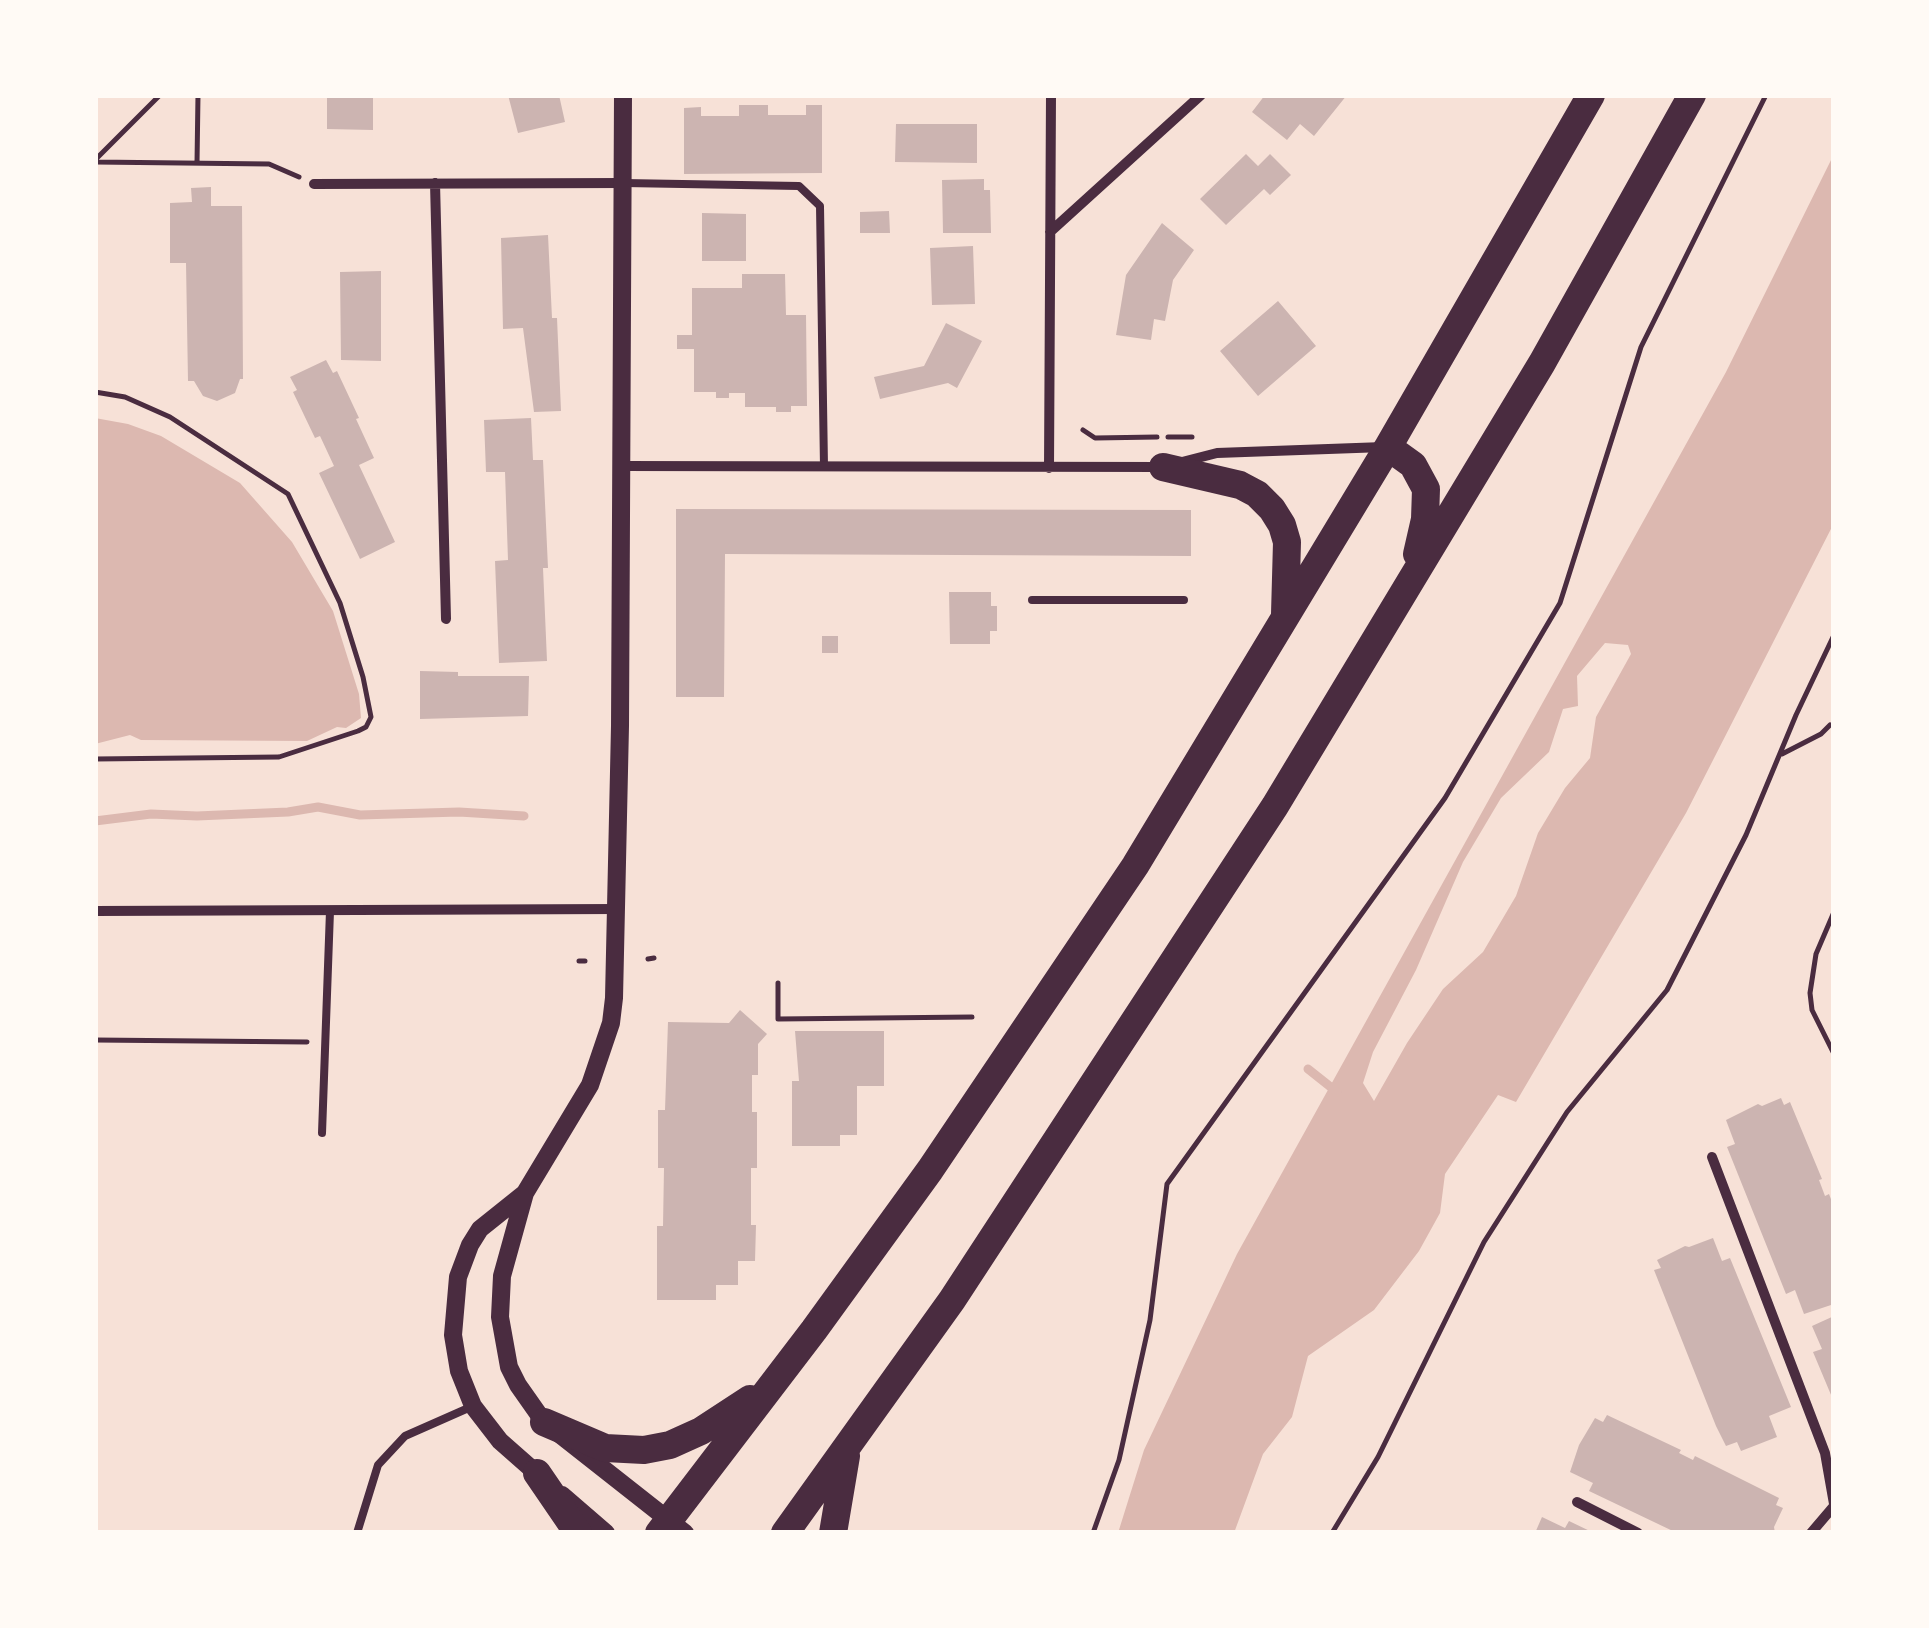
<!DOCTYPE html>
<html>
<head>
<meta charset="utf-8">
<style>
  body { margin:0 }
  #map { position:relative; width:1929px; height:1628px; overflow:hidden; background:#f7e1d7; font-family:"Asap Condensed",sans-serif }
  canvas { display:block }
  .frame { position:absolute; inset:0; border:98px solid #fffaf5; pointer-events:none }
</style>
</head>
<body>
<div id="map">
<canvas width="1929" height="1628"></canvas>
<div class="frame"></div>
</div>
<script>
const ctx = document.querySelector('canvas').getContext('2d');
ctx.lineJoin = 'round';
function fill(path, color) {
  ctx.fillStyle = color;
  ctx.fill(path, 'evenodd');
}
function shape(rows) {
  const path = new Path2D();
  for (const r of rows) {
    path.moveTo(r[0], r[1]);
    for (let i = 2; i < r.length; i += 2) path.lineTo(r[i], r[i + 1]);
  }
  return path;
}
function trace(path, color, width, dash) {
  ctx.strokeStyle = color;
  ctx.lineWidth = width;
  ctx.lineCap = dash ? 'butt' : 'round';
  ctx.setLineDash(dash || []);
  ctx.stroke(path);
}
const water = shape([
  [1834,154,1834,523,1686,813,1516,1102,1498,1095,1445,1174,1440,1213,1419,1251,1374,1310,1308,1356,1292,1417,1263,1454,1234,1533,1118,1533,1144,1450,1237,1254,1726,372],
  [1605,643,1628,645,1631,654,1596,717,1590,758,1565,788,1538,833,1516,896,1483,952,1443,989,1407,1043,1374,1101,1363,1083,1373,1052,1416,970,1463,862,1501,798,1549,752,1563,709,1578,706,1577,676],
  [95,418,128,424,161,436,240,483,292,542,333,611,359,694,361,718,346,728,337,727,307,741,141,740,130,735,95,744]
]);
const stream = shape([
  [95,821,151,814,197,816,288,812,318,807,360,815,459,812,524,816],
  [1308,1069,1337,1092]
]);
const building = shape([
  [327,95,373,95,373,130,327,129],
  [508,95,559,95,565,122,518,133],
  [1265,95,1347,95,1314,136,1300,124,1287,140,1252,112],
  [739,105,768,105,768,115,806,115,806,105,822,105,822,173,684,174,684,108,701,107,701,116,739,116],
  [896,124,977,124,977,163,895,162],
  [1246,154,1258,166,1270,154,1291,175,1270,195,1264,189,1226,225,1200,199],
  [984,179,984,190,990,190,991,233,943,233,942,180],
  [211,187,211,206,242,206,243,379,240,379,235,393,217,401,203,396,194,381,188,381,186,263,170,263,170,203,192,202,191,188],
  [889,211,890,233,860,233,860,212],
  [702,213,746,214,746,261,702,261],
  [1162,223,1194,250,1173,280,1165,321,1154,319,1151,340,1116,335,1126,275],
  [548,235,552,318,557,318,561,411,534,412,523,328,503,329,501,238],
  [973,246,975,304,932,305,930,248],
  [381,271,381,361,341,360,340,272],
  [742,274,785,274,786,315,806,315,807,406,791,406,791,412,776,412,776,407,745,407,745,393,729,393,729,398,716,398,716,392,694,392,694,349,677,349,677,335,692,335,692,288,742,288],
  [1278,301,1316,346,1258,396,1220,351],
  [946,323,982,341,957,388,948,383,880,399,874,377,924,366],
  [326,360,333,373,337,371,359,418,356,419,374,458,359,465,395,542,360,559,319,473,334,466,320,436,315,438,293,392,297,390,290,377],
  [531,418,533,460,543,460,548,568,543,568,547,661,499,663,495,561,508,560,505,472,486,472,484,420],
  [676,509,1191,510,1191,556,725,554,724,697,676,697],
  [949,592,991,592,991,606,997,606,997,631,990,631,990,644,950,644],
  [822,636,838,636,838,653,822,653],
  [420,671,458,672,458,676,529,676,528,716,420,719],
  [740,1010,767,1034,758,1044,758,1075,752,1075,752,1112,757,1112,757,1168,751,1168,751,1225,756,1225,755,1261,738,1261,738,1285,716,1285,716,1300,657,1300,657,1226,663,1226,664,1168,658,1168,658,1110,665,1110,668,1022,729,1023],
  [795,1031,884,1031,884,1086,857,1086,857,1135,840,1135,840,1146,792,1146,792,1081,799,1081],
  [1781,1098,1784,1105,1790,1102,1822,1179,1819,1180,1825,1196,1829,1194,1834,1207,1834,1304,1804,1314,1795,1290,1786,1294,1727,1147,1735,1144,1726,1120,1758,1104,1762,1106],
  [1713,1238,1722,1261,1730,1258,1791,1407,1769,1416,1777,1437,1741,1451,1737,1442,1726,1446,1716,1426,1654,1270,1661,1268,1657,1260,1685,1246,1689,1247],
  [1834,1316,1834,1402,1813,1352,1822,1349,1812,1326],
  [1607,1415,1681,1450,1679,1453,1693,1460,1695,1456,1779,1498,1776,1505,1783,1508,1774,1527,1775,1533,1677,1533,1589,1491,1593,1483,1570,1472,1579,1445,1595,1418,1603,1422],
  [1542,1517,1565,1528,1569,1521,1594,1533,1535,1533]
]);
const path = shape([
  [95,160,160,95],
  [95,162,269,164,299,177],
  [197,163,198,95],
  [95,392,125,397,170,417,288,494,340,603,363,677,371,717,366,727,358,731,279,757,95,759],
  [1083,430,1095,438,1157,437],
  [1168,437,1192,437],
  [1782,754,1821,734,1830,725],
  [1834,912,1816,954,1810,993,1812,1010,1834,1054],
  [648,959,654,958],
  [579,961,585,961],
  [778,983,778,1019,972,1017],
  [95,1040,307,1042],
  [1093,1533,1119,1460,1150,1320,1167,1184,1445,798,1560,603,1641,347,1766,95],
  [1332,1533,1378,1457,1484,1242,1567,1112,1667,990,1746,835,1796,715,1834,635]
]);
const service = shape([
  [624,183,799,186,820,206,824,467],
  [1032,600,1184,600],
  [322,1133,330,911],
  [357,1533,378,1465,405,1436,473,1406]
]);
const minor = shape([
  [435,183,446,619],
  [314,184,623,183],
  [1050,232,1201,95],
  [1182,462,1217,453,1384,447],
  [622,466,1161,467],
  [1049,468,1051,95],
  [95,911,618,909],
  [1712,1157,1825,1453,1834,1504],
  [1577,1502,1638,1533],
  [1811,1533,1834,1506]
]);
const tertiary = shape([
  [623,95,620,726,614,998,611,1023,590,1085,525,1193,502,1276,500,1317,509,1367,518,1385,544,1422,685,1533],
  [525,1193,480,1229,470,1245,458,1277,453,1335,459,1371,473,1406,500,1441,542,1478],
  [562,1495,606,1533]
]);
const trunk = shape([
  [1388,447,1413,465,1426,489,1425,519,1417,554],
  [1163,467,1240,485,1257,494,1272,509,1282,525,1287,542,1285,614],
  [544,1422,605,1448,644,1450,670,1445,701,1431,750,1399],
  [537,1473,578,1533],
  [659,1533,814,1330,930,1170,1135,866,1388,447,1591,95],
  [785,1533,952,1300,1275,806,1542,363,1692,95],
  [833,1533,846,1456]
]);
fill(water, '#dcb8b0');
trace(stream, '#dcb8b0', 9);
fill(building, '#ccb4b1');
trace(path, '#4a2c40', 5);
trace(service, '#4a2c40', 8);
trace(minor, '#4a2c40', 10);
trace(tertiary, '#4a2c40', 18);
trace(trunk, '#4a2c40', 28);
</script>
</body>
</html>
